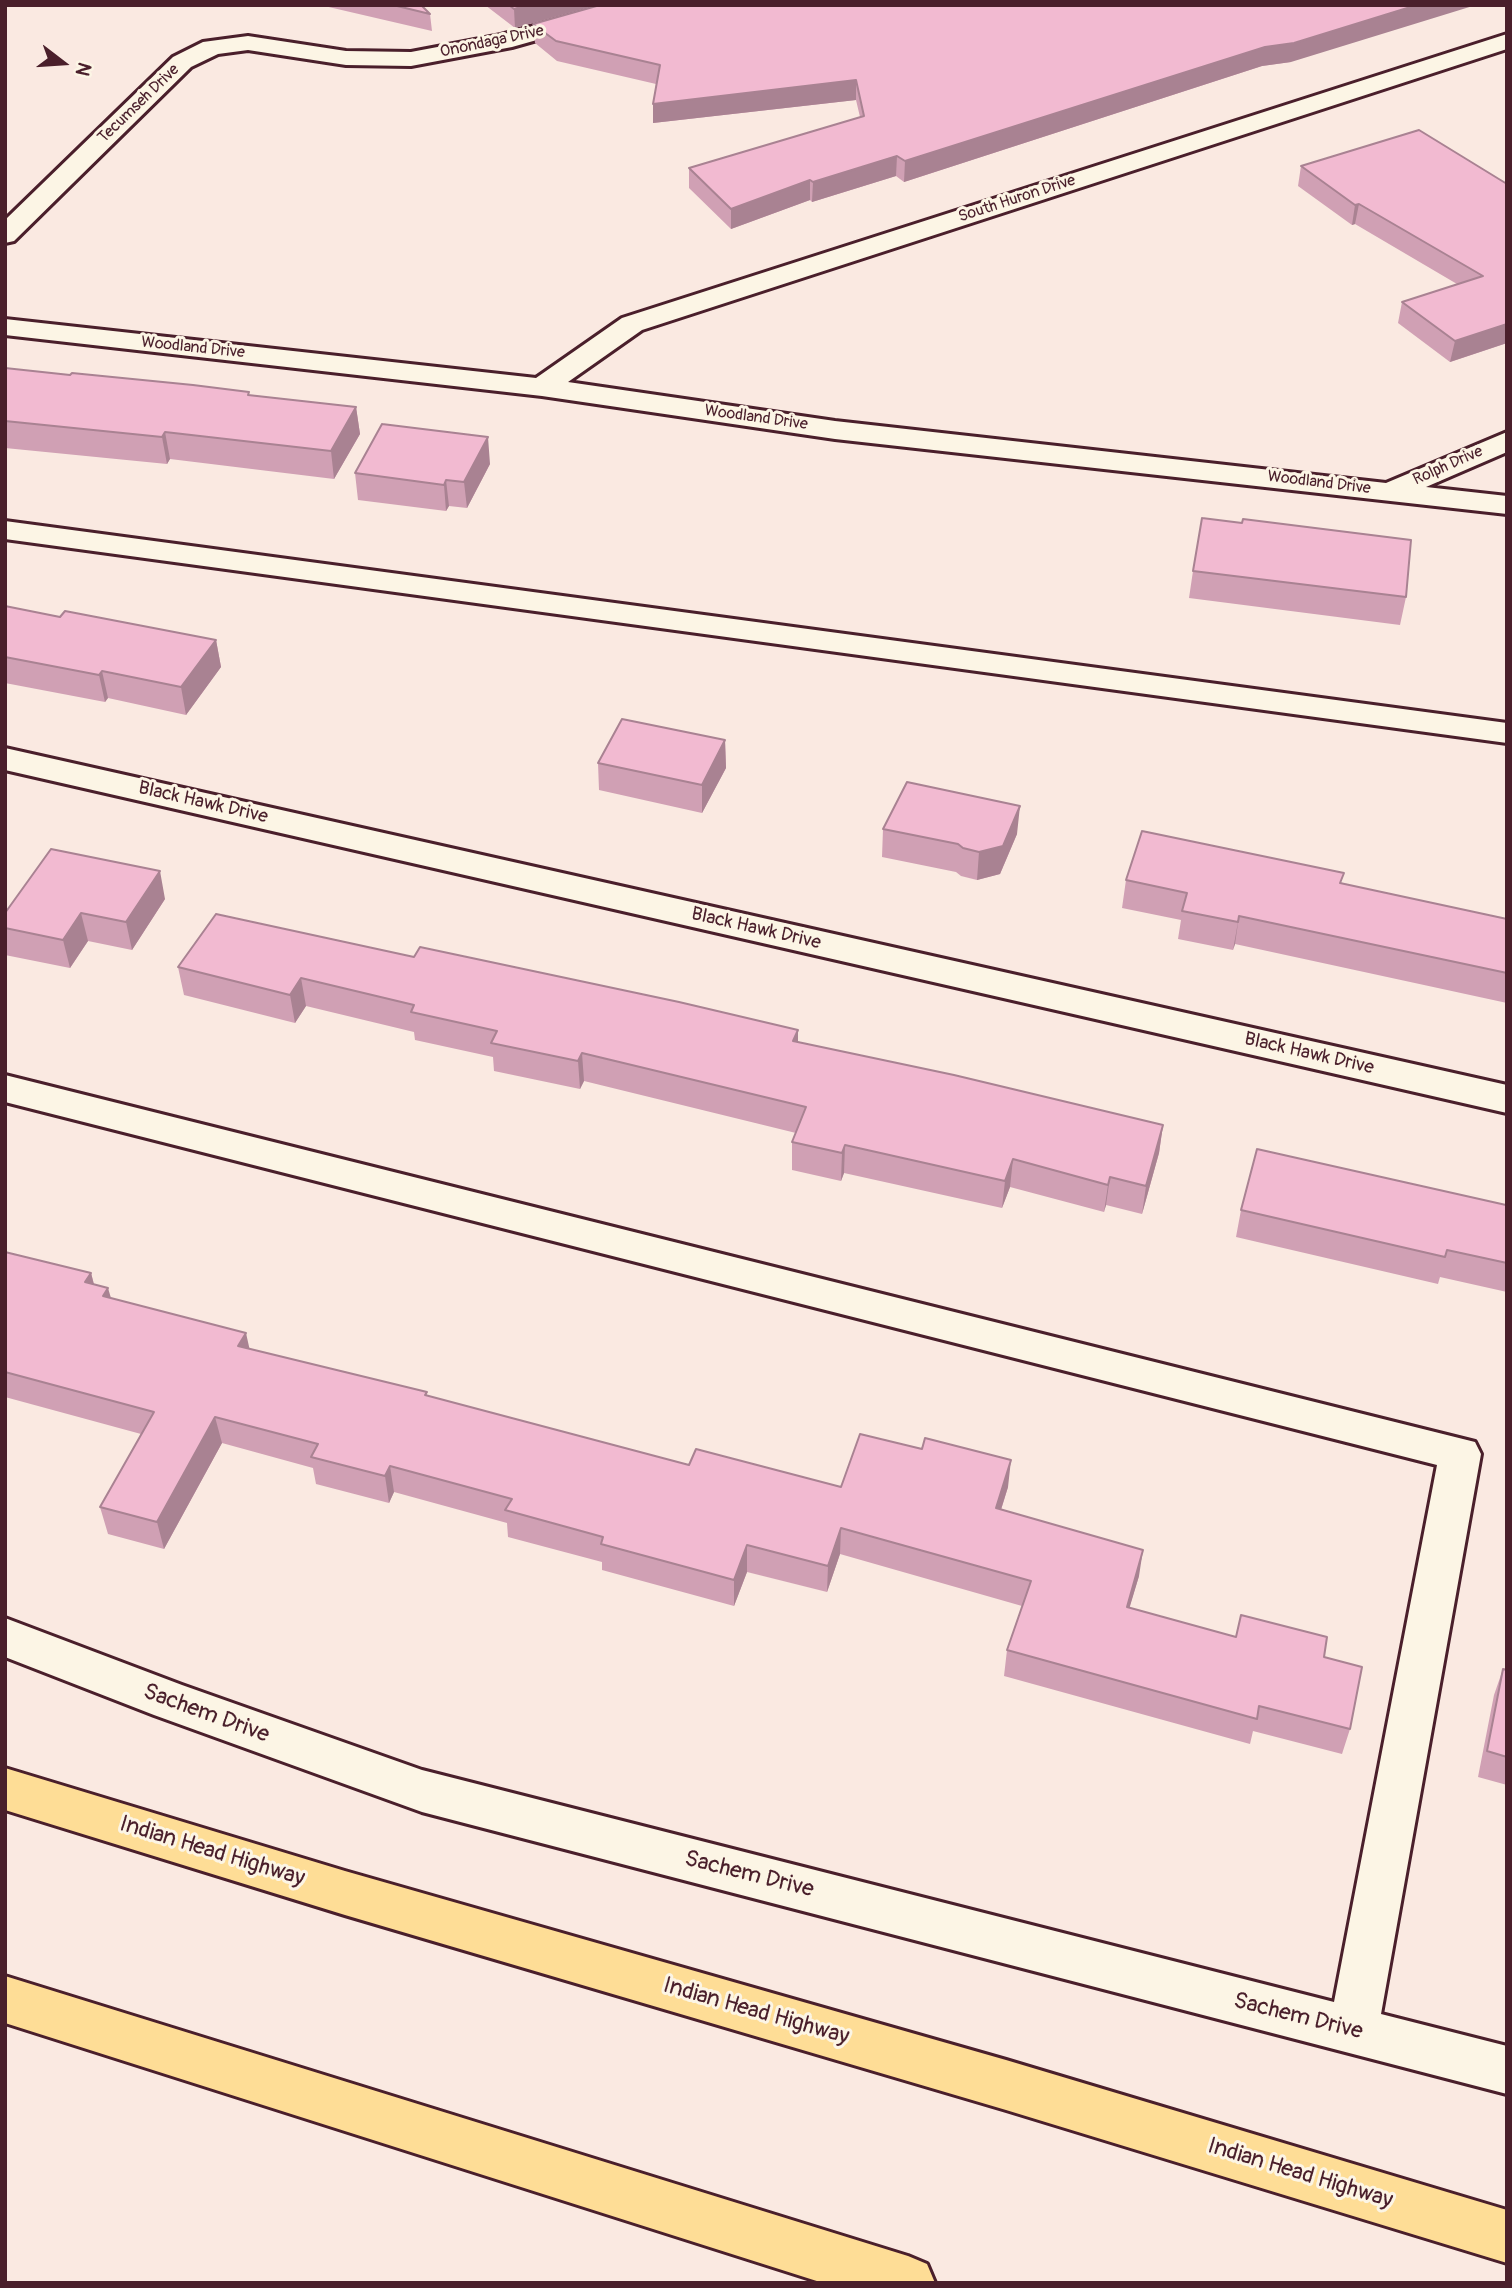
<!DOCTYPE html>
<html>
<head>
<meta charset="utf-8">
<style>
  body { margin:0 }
  #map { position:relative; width:1512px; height:2288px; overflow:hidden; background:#fae9e1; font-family:Pangolin,sans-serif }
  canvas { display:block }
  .frame { position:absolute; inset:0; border:7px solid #4a1f2b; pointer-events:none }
  .north { position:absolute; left:28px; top:28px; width:70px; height:70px; -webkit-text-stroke:5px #fcf5e5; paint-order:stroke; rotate:107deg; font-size:19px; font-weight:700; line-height:28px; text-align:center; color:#4a1f2b }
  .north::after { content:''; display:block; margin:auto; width:24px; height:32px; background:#4a1f2b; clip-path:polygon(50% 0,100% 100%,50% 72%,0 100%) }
</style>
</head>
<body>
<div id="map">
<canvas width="1512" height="2288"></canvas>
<div class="frame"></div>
<div class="north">N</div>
</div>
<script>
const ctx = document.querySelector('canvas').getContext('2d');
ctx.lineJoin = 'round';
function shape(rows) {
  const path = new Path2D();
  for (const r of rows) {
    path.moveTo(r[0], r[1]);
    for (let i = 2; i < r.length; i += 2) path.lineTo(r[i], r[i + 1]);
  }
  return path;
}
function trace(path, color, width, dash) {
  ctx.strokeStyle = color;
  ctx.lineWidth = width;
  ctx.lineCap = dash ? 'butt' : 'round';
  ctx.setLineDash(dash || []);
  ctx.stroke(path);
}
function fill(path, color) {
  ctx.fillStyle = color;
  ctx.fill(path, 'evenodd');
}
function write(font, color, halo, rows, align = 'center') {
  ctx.font = font + ' Pangolin,sans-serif';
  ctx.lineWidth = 6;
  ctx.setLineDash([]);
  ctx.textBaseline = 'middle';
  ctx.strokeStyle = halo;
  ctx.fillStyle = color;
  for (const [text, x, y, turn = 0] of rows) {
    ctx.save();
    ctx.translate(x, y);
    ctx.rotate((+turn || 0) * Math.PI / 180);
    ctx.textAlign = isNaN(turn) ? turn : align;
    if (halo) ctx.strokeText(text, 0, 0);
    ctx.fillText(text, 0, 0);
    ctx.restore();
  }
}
const minor = shape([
  [608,5,647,5,643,10,512,47,411,66,346,65,248,50,218,54,191,67,14,241,5,243,5,220,173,57,203,42,248,36,346,51,411,52,501,35,608,5],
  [1507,34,1507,49,642,330,568,382,835,421,1386,483,1507,432,1507,452,1426,487,1507,496,1507,514,835,439,542,396,5,335,5,319,536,378,622,318,1507,34],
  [5,521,1507,723,1507,743,5,539,5,521],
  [5,748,1507,1085,1507,1113,5,770,5,748],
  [5,1075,1475,1442,1481,1454,1381,2014,1507,2046,1507,2094,422,1812,154,1715,5,1657,5,1618,182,1685,422,1770,1334,2002,1437,1465,5,1102,5,1075]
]);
const major = shape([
  [5,1768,345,1871,1006,2060,1507,2210,1507,2263,1006,2110,345,1915,5,1810,5,1768],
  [5,1976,908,2256,927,2264,935,2283,823,2283,5,2023,5,1976]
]);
const wall = shape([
  [320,5,421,5,430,14,432,31],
  [485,5,597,5,515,28],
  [533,24,1291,62,1262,66,904,182,896,176,812,202,810,200,731,229,689,188,689,168,860,117,856,100,653,123,656,84,557,61,535,43],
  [1301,166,1507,184,1507,343,1450,362,1398,323,1402,302,1457,284,1355,224,1352,225,1298,186],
  [5,368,70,375,249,392,249,395,356,407,360,434,334,479,170,459,167,464,5,448],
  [490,464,467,508,449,506,446,511,358,500,355,473],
  [1193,571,1406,597,1400,625,1189,598],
  [5,606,60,617,216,640,221,667,186,715,108,698,105,702,5,683],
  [725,740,726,768,702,813,599,790,598,763],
  [883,829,1017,834,1000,874,977,880,961,876,956,872,882,857],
  [1126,880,1341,884,1507,919,1507,1003,1235,944,1233,950,1178,939,1181,920,1122,908],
  [165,899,132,950,88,941,70,968,5,955,5,913],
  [216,914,798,1043,1163,1125,1159,1153,1142,1214,1106,1205,1104,1212,1010,1187,1002,1208,844,1173,841,1181,792,1170,792,1142,796,1133,584,1081,580,1089,494,1071,493,1057,415,1040,414,1032,306,1006,295,1023,184,995,178,967],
  [1507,1201,1507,1292,1440,1277,1438,1284,1236,1237,1241,1210,1506,1205],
  [5,1252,91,1273,94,1284,111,1298,249,1349,427,1392,427,1396,689,1465,841,1487,1008,1487,1001,1510,1139,1576,1129,1608,1236,1637,1324,1657,1350,1729,1342,1754,1253,1731,1250,1744,1004,1676,1007,1650,1022,1606,840,1554,827,1592,747,1572,734,1606,602,1570,602,1562,508,1537,507,1523,394,1492,389,1503,316,1484,313,1468,222,1443,164,1549,108,1534,100,1507,141,1434,5,1397],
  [1503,1669,1507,1670,1507,1785,1478,1777,1494,1695]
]);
const shadedWall = shape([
  [527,5,597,5,515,28,514,9],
  [1417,5,1476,5,1291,62,1262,66,904,182,905,161,1265,47],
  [856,80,856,100,653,123,653,104],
  [897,156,896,176,812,202,813,182],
  [810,180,810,200,731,229,731,209],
  [1359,204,1355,224,1352,225,1355,205],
  [1507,324,1507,343,1450,362,1455,341],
  [356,407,360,434,334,479,331,451],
  [165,432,170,459,167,464,162,437],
  [488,437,490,464,467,508,464,482],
  [446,480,449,506,446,511,444,485],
  [216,640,221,667,186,715,181,687],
  [102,671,108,698,105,702,99,675],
  [725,740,726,768,702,813,702,785],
  [1020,806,1017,834,1000,874,977,880,979,852],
  [160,871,165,899,132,950,126,922],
  [81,913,88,941,70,968,63,940],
  [1239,916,1235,944,1233,950,1238,922],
  [301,978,306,1006,295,1023,290,995],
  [798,1030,798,1058,793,1041],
  [582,1053,584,1081,580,1089,578,1061],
  [1163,1125,1159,1153,1142,1214,1146,1186],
  [845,1145,844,1173,841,1181,842,1153],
  [1013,1159,1010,1187,1002,1208,1005,1181],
  [1110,1177,1106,1205,1104,1212,1108,1185],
  [91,1273,98,1301,85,1282],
  [108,1288,116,1315,103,1296],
  [246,1333,252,1360,238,1346],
  [215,1417,222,1443,164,1549,157,1522],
  [1011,1460,1008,1487,993,1535,996,1508],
  [390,1466,394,1492,389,1503,385,1476],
  [841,1528,840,1554,827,1592,828,1566],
  [747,1545,747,1572,734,1606,734,1580],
  [1143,1550,1139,1576,1122,1633,1127,1607]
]);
const building = shape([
  [393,5,421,5,430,14,393,5],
  [509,5,527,5,514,9,509,5],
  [600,5,1417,5,1294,43,1265,47,905,161,897,156,813,182,810,180,731,209,689,168,864,116,856,80,653,104,660,65,556,41,533,24,600,5],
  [1419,130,1507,184,1507,324,1455,341,1402,302,1483,276,1359,204,1355,205,1301,166,1419,130],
  [5,368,70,375,72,373,193,385,249,392,248,395,356,407,331,451,165,432,162,437,5,421,5,368],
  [382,424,488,437,464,482,446,480,444,485,355,473,382,424],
  [1202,518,1242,523,1243,519,1411,540,1406,597,1193,571,1202,518],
  [5,606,60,617,65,611,216,640,181,687,102,671,99,675,5,657,5,606],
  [622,719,725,740,702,785,598,763,622,719],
  [907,782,1020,806,1003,846,979,852,963,848,958,844,883,829,907,782],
  [1142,831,1344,873,1340,883,1507,919,1507,973,1239,916,1238,922,1182,911,1187,893,1126,880,1142,831],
  [51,849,160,871,126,922,81,913,63,940,5,928,5,913,51,849],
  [216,914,414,957,420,947,679,1002,798,1030,793,1041,954,1075,1163,1125,1146,1186,1110,1177,1108,1185,1013,1159,1005,1181,845,1145,842,1153,792,1142,806,1107,582,1053,578,1061,491,1043,497,1031,411,1012,414,1005,301,978,290,995,178,967,216,914],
  [1257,1149,1506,1205,1507,1202,1507,1263,1447,1250,1445,1257,1241,1210,1257,1149],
  [5,1252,91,1273,85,1282,108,1288,103,1296,246,1333,238,1346,427,1392,425,1395,689,1465,696,1449,841,1487,860,1434,922,1449,925,1438,1011,1460,996,1508,1143,1550,1127,1607,1236,1637,1241,1615,1327,1637,1324,1657,1362,1667,1350,1729,1259,1706,1257,1719,1007,1650,1031,1581,841,1528,828,1566,747,1545,734,1580,601,1544,603,1537,505,1510,512,1499,390,1466,385,1476,311,1457,318,1444,215,1417,157,1522,100,1507,154,1412,5,1372,5,1252],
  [1503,1669,1507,1670,1507,1757,1487,1751,1503,1669]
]);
const farStreetnames = [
  ["Onondaga Drive",492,42,-12],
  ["Tecumseh Drive",139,104,-44],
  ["South Huron Drive",1017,199,-18],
  ["Woodland Drive",193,348,6],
  ["Woodland Drive",756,418,8],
  ["Rolph Drive",1448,466,-24],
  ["Woodland Drive",1319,483,7]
];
const streetNames = [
  ["Black Hawk Drive",203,803,13],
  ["Black Hawk Drive",756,929,13],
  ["Black Hawk Drive",1309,1054,13]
];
const nearStreetnames = [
  ["Sachem Drive",206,1714,20],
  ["Indian Head Highway",212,1852,17],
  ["Sachem Drive",749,1875,14],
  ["Indian Head Highway",756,2012,16],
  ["Sachem Drive",1298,2017,14],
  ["Indian Head Highway",1300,2174,17]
];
trace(minor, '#4a1f2b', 6);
trace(major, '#4a1f2b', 6);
fill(minor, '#fcf5e5');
fill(major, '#fedd96');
fill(wall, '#d0a0b4');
fill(shadedWall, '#a98292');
fill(building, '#f2bad1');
trace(building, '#a98292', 2);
write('16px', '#4a1f2b', '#fcf5e5', farStreetnames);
write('19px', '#4a1f2b', '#fcf5e5', streetNames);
write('23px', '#4a1f2b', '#fcf5e5', nearStreetnames);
</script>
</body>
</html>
